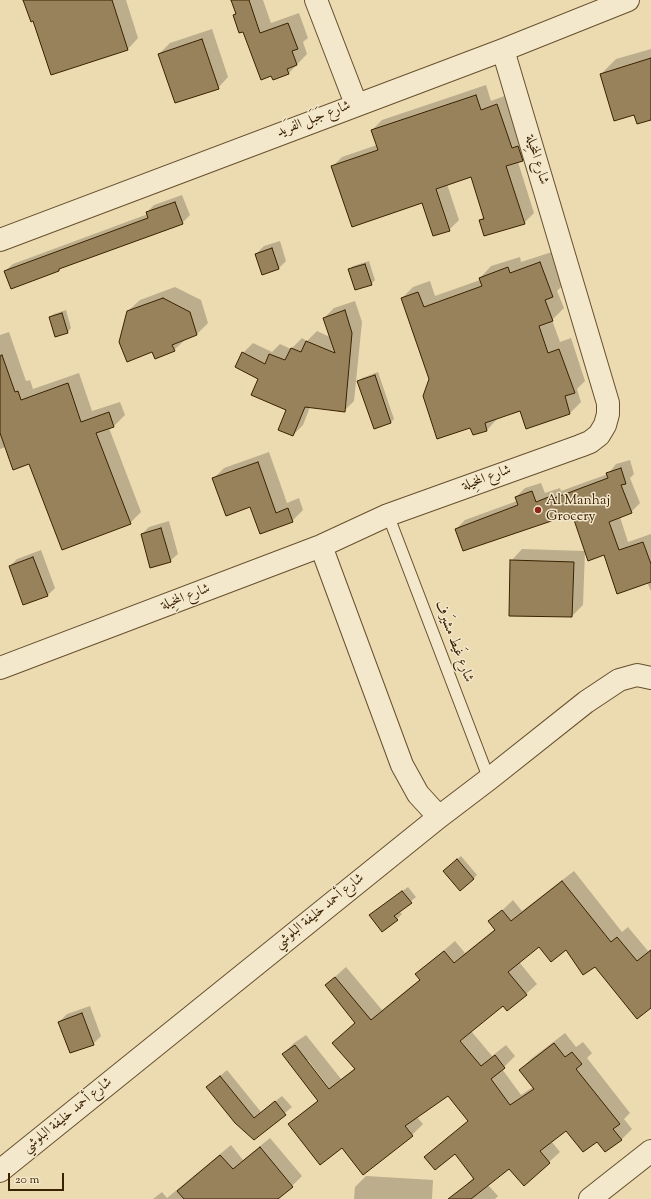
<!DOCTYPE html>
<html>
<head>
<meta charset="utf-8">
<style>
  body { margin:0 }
  #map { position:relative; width:651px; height:1199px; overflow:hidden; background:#ecdab0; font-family:"Sorts Mill Goudy",serif }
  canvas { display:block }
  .scale { position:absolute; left:8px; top:1173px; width:56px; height:18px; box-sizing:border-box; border:2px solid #3a2201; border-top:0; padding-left:5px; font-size:12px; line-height:14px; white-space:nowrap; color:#3a2201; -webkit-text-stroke:3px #f3e7cc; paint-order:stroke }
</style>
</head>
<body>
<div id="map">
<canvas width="651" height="1199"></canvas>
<div class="scale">20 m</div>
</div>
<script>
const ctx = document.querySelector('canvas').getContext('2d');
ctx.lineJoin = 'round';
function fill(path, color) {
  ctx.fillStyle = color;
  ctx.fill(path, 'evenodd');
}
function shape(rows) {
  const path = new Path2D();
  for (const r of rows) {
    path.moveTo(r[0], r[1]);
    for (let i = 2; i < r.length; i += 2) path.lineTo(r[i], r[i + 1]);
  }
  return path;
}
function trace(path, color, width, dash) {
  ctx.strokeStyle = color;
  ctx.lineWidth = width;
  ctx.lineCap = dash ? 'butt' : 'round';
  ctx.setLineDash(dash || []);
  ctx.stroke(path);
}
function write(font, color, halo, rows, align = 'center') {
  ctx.font = font + ' "Sorts Mill Goudy",Amiri,serif';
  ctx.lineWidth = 3;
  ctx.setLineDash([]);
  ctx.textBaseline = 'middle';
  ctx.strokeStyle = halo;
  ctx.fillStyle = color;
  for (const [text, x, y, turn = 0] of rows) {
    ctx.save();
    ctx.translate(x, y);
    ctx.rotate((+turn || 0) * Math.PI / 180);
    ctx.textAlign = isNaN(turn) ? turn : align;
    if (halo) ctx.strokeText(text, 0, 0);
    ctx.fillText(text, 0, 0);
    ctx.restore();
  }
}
const shadow = shape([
  [24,0,126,0,138,38,128,49,34,20],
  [232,0,263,0,271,23,299,13,308,38,303,42,307,54,288,74,244,31,234,15,236,12],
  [212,29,228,77,218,88,159,54,170,43],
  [651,49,651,119,635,114,601,74,616,59],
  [486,85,491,101,507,95,533,150,523,161,518,162,534,213,524,223,480,220,484,216,471,176,447,184,459,220,449,230,423,202,332,167,342,157,377,145,372,130,382,120],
  [182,195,190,215,182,223,62,267,59,270,5,271,13,264,148,214,147,212,154,205],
  [280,241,286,261,279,268,256,254,264,246],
  [552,252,563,285,557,291,564,308,552,320,560,342,571,338,585,381,577,389,581,402,570,413,527,428,521,410,498,418,487,430,473,434,471,426,430,379,402,298,413,287,430,281,435,296,480,280,480,278,491,266,520,257,521,262],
  [369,261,375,280,371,284,350,269,353,266],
  [175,287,201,300,208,323,197,334,186,339,174,350,128,311,140,300],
  [355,301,362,322,354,401,344,411,310,407,303,425,293,435,288,410,260,378,243,353,253,343,272,352,280,344,291,349,302,338,307,341,317,331,330,337,324,318,334,308],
  [66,310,71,328,68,332,50,317,54,314],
  [9,332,26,381,30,380,33,389,79,373,92,411,120,402,125,415,114,426,109,428,141,512,130,523,29,463,6,447,0,449,0,335],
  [378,372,394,419,391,422,374,428,358,381,362,378],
  [269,452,287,503,299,498,303,510,292,521,250,506,213,479,224,468],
  [630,460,634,474,630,478,640,503,631,512,620,517,628,542,651,534,651,591,647,582,604,554,573,513,456,529,465,520,517,501,516,497,525,488,541,483,545,493,560,488,561,491,608,474,616,464],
  [169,521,178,554,170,561,142,534,149,527],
  [522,549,585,551,583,605,572,616,511,561],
  [41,550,55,588,47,596,10,566,17,559],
  [461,856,477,875,473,879,448,867],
  [574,871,622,932,628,927,648,951,651,949,651,1007,595,966,567,948,539,945,519,962,537,984,526,994,503,1005,471,1031,492,1056,506,1045,515,1056,502,1069,521,1095,533,1087,520,1070,531,1059,565,1033,576,1047,583,1042,592,1053,587,1058,630,1113,624,1119,632,1129,621,1140,597,1140,566,1129,551,1141,560,1152,549,1162,510,1168,488,1185,498,1196,495,1199,459,1199,456,1194,474,1177,455,1152,425,1157,469,1120,449,1095,417,1117,423,1124,412,1135,342,1147,289,1124,318,1100,283,1054,294,1043,306,1035,341,1079,355,1068,334,1043,355,1022,326,985,337,975,346,967,382,1010,420,979,416,974,455,941,465,953,495,929,490,922,513,900,522,911],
  [308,1060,333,1093,332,1094,306,1061],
  [408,887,416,897,399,911,402,914,397,919,370,915],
  [90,1006,101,1036,93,1044,59,1022,67,1014],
  [227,1070,261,1112,282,1096,292,1107,254,1139,207,1087],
  [270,1138,302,1176,292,1186,264,1199,153,1199,162,1192,167,1198,231,1145,243,1160],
  [366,1176,433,1180,432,1199,354,1199,355,1187]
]);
const building = shape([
  [23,0,112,0,128,50,51,75,33,21,31,22,23,0],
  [231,0,249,0,260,33,288,23,298,49,292,51,297,65,287,69,289,74,273,80,271,76,261,80,243,32,239,33,233,15,236,14,231,0],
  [202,39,219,89,175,103,158,54,202,39],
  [651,58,651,120,637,124,634,115,614,121,600,74,651,58],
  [476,95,481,110,497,104,512,148,518,146,523,161,506,166,525,224,484,236,479,220,484,219,471,177,436,189,450,231,433,236,422,203,352,227,331,166,378,150,371,130,476,95],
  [175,202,183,224,59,269,59,271,11,289,4,271,148,218,146,212,175,202],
  [272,248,279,269,262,275,255,254,272,248],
  [540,262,553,297,545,300,553,321,539,326,548,353,559,349,575,393,565,396,570,414,526,429,520,411,485,423,487,431,473,435,470,428,437,439,423,396,429,379,401,298,418,292,424,307,482,286,479,278,508,267,510,273,540,262],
  [365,264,372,285,355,290,348,269,365,264],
  [163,298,190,312,197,335,172,345,175,351,155,359,152,352,127,362,119,342,127,311,163,298],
  [345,310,352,333,345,412,305,407,293,436,278,430,286,410,251,395,258,379,235,367,242,352,265,364,269,354,285,360,291,348,301,352,306,341,335,353,323,318,345,310],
  [62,313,68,333,55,337,49,317,62,313],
  [2,355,15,392,18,391,21,400,68,383,81,422,109,412,114,427,96,433,131,524,62,550,29,464,13,470,0,433,0,356,2,355],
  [375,375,391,423,374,429,357,381,375,375],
  [258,462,276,513,288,508,293,522,260,534,250,507,226,516,212,478,258,462],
  [621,468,626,484,621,485,632,513,609,522,619,550,643,542,651,564,651,582,617,594,604,555,588,561,572,514,463,551,455,529,518,505,515,497,532,491,536,502,551,496,552,499,608,478,606,473,621,468],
  [161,528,171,562,150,568,141,534,161,528],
  [33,557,48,596,23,605,9,566,33,557],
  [510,560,574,562,572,617,509,616,510,560],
  [457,859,474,879,460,891,443,871,457,859],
  [562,881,611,942,617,937,637,961,651,950,651,1008,637,1019,595,967,583,975,566,950,551,962,539,947,508,972,527,995,507,1011,503,1006,460,1041,481,1066,495,1055,505,1068,491,1079,510,1105,534,1089,519,1070,554,1043,565,1057,572,1052,582,1064,576,1069,620,1124,613,1129,622,1140,605,1152,597,1142,583,1152,566,1131,540,1151,550,1163,524,1186,509,1169,471,1199,448,1199,474,1179,455,1154,435,1170,424,1157,468,1121,448,1096,405,1126,413,1136,363,1175,342,1148,320,1165,288,1124,318,1101,282,1054,295,1045,329,1089,355,1069,332,1043,355,1023,325,985,335,977,371,1020,420,980,415,974,444,951,454,963,495,930,488,921,502,910,511,921,562,881],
  [402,891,412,903,394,916,398,920,382,932,369,915,402,891],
  [82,1013,94,1045,70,1053,58,1022,82,1013],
  [220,1076,254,1118,275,1101,286,1115,254,1140,235,1123,206,1087,220,1076],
  [260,1147,293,1187,278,1199,184,1199,177,1191,220,1155,233,1169,260,1147]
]);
const lane = shape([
  [388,515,489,779]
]);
const street = shape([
  [316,0,356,104],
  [0,240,503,50,628,0],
  [321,546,402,765,418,794,439,817],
  [0,668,321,546,388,515,580,446,590,442,599,435,605,425,608,414,608,403,503,50],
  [0,1171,439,817,489,779,586,702,619,680,637,675,651,678],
  [590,1199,651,1151]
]);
const markers = [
  [538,510,4,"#8f2418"]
];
const streetNames = [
  ["شارع جَبَل الفرَيد",314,120,-21],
  ["شارع المخِيلة",536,160,73],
  ["شارع المخِيلة",487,479,-20],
  ["شارع المخِيلة",186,598,-21],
  ["شارع غَيط مشيَرف",453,642,69],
  ["شارع أحمد خليفة البلوشي",320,912,-39],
  ["شارع أحمد خليفة البلوشي",68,1116,-39]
];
const poiNames = [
  ["Al Manhaj",546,502],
  ["Grocery",546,518]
];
fill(shadow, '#0003');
fill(building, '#97825c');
trace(building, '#3a2201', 1);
trace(lane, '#66502d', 13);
trace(street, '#66502d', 24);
trace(lane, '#f3e7cc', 11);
trace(street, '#f3e7cc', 22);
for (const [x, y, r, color] of markers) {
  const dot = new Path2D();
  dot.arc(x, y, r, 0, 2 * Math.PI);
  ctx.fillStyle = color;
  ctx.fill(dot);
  trace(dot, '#f3e7cc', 1.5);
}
write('14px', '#3a2201', '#f3e7cc', streetNames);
write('14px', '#3a2201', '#f3e7cc', poiNames, 'left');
</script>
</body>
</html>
